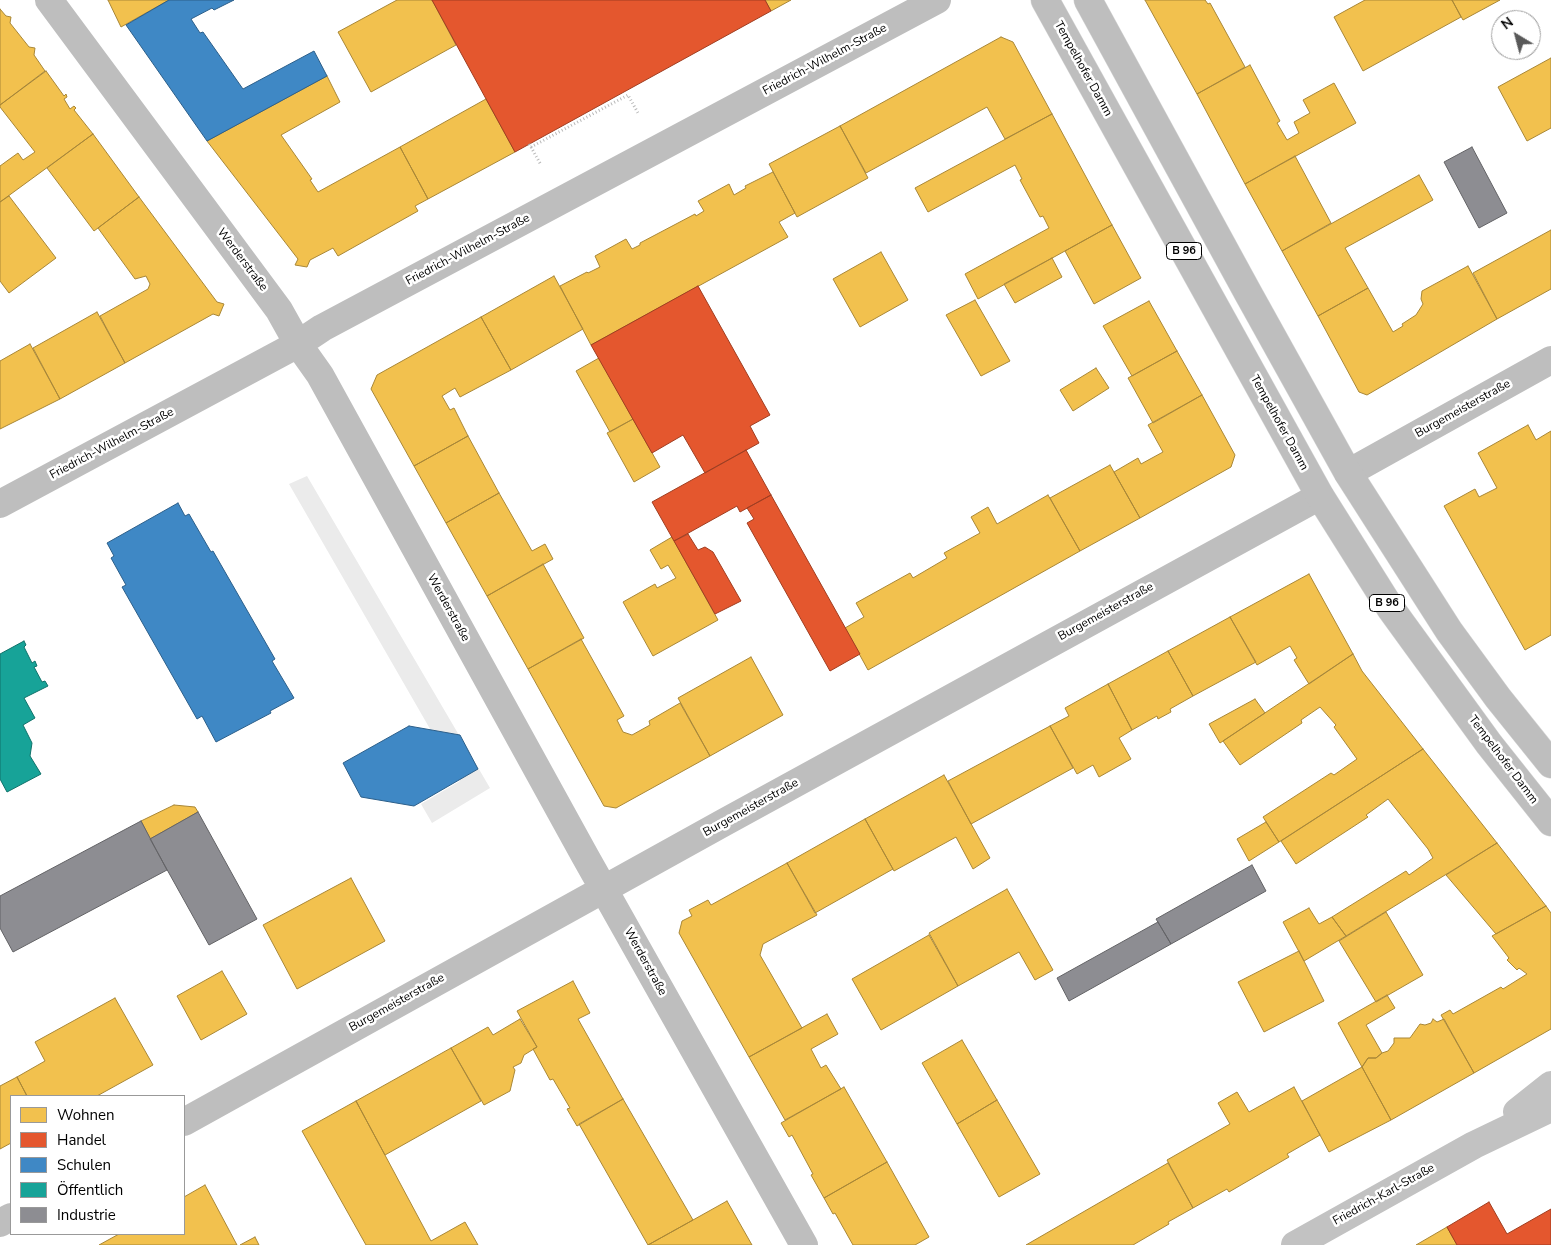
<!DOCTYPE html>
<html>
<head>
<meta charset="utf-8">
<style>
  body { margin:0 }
  #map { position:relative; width:1551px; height:1245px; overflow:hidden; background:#fff; font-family:"Nunito Sans",sans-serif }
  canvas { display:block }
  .legend { position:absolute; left:10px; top:1095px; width:175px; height:140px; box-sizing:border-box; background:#fff; border:1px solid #999; margin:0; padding:6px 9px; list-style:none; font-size:15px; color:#000 }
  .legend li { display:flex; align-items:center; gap:10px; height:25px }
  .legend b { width:25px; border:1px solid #999 }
  .north { position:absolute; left:1491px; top:10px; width:50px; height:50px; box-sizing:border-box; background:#fff; border:1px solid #999; border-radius:50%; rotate:323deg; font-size:14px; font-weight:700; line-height:20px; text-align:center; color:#000 }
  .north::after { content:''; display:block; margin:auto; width:18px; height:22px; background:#595959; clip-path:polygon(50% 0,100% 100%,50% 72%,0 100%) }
</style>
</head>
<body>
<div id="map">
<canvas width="1551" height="1245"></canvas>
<ul class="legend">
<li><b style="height:14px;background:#f2c14e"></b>Wohnen</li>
<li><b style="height:14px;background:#e4572e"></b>Handel</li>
<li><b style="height:14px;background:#3f88c5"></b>Schulen</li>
<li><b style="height:14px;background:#17a398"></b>Öffentlich</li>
<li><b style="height:14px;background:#8d8d92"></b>Industrie</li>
</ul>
<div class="north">N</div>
</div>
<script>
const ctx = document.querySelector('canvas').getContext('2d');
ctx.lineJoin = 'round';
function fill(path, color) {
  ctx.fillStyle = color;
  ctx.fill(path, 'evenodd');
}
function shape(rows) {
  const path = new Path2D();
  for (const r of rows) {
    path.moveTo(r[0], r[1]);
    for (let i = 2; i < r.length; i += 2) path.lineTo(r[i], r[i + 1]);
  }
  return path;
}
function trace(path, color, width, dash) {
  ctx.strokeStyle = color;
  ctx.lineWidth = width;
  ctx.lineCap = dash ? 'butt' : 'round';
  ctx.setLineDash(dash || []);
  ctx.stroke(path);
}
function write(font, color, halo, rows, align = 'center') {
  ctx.font = font + ' "Nunito Sans",sans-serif';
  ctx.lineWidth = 5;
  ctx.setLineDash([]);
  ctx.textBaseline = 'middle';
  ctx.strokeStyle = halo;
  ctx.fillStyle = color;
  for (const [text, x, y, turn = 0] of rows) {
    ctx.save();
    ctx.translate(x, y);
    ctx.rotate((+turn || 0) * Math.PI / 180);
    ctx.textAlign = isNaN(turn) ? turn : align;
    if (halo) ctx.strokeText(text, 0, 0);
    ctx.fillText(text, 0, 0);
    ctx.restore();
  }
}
const green = shape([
  [307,476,490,788,432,823,421,804,460,781,289,484]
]);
const homes = shape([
  [108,0,169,0,121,27,108,0],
  [397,0,432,0,456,45,371,92,338,32,397,0],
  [765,0,791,0,771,11,765,0],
  [1145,0,1205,0,1208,4,1210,3,1245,67,1197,94,1145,0],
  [1365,0,1452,0,1461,17,1363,71,1334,17,1365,0],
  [1452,0,1500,0,1463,20,1452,0],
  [0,9,6,16,11,17,10,23,29,47,35,48,34,55,45,71,0,105,0,9],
  [1001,37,1013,42,1052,114,1005,139,987,107,866,173,840,126,1001,37],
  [1551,58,1551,128,1527,141,1498,87,1551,58],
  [1250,65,1280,121,1277,123,1287,140,1299,133,1294,122,1310,113,1303,100,1334,83,1356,123,1245,184,1197,94,1250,65],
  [46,71,64,96,66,94,67,97,64,99,70,109,74,106,76,108,74,110,93,134,0,202,0,166,18,153,23,160,35,152,0,107,0,105,46,71],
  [327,76,340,102,281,135,312,179,310,180,318,192,400,147,428,199,415,206,418,211,338,256,333,248,310,260,307,267,295,265,298,259,207,141,327,76],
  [486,99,515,152,428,199,400,147,486,99],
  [1052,114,1112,225,978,299,965,274,1049,228,1043,216,1040,217,1020,180,1022,179,1015,165,928,212,915,188,1052,114],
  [840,126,868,178,797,217,769,164,840,126],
  [93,134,139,197,94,231,47,168,93,134],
  [1295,156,1331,223,1282,251,1245,184,1295,156],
  [773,172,795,213,779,222,788,237,591,345,560,286,587,272,588,273,600,267,595,256,626,239,632,249,640,245,640,243,695,214,696,216,704,211,698,201,729,184,734,195,746,188,745,186,773,172],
  [1419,175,1433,200,1345,248,1368,288,1318,316,1282,251,1419,175],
  [9,196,56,258,9,293,0,281,0,202,9,196],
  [139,197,217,302,224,304,219,316,213,314,125,363,100,316,148,289,150,284,146,276,135,279,98,228,139,197],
  [1112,225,1141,278,1094,304,1065,251,1112,225],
  [1551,230,1551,289,1497,319,1473,273,1551,230],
  [881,252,908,300,860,327,833,279,881,252],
  [1052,258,1062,277,1015,303,1004,284,1052,258],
  [1468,266,1497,319,1367,395,1359,392,1318,316,1368,288,1393,332,1403,326,1402,324,1416,315,1423,304,1421,299,1422,291,1468,266],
  [554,276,583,329,511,370,481,317,554,276],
  [975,300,1010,361,981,376,946,315,975,300],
  [1149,301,1177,351,1132,376,1103,326,1149,301],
  [97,312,125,363,60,399,33,348,97,312],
  [481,317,511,370,460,397,455,388,442,396,450,410,454,408,468,436,414,466,371,389,377,375,481,317],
  [30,344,60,399,0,429,0,361,30,344],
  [1177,351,1202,395,1153,423,1128,378,1177,351],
  [599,358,633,419,610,432,576,371,599,358],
  [1096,368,1109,388,1073,411,1060,390,1096,368],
  [1202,395,1235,455,1231,467,1140,518,1114,472,1138,458,1141,464,1163,452,1148,425,1202,395],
  [633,419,660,467,634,482,607,433,633,419],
  [1528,425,1536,440,1551,431,1551,635,1525,650,1444,506,1475,489,1479,497,1497,488,1478,453,1528,425],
  [468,436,499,493,446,523,414,466,468,436],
  [1110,465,1140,518,1080,551,1050,498,1110,465],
  [499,493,532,551,545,544,553,559,487,596,446,523,499,493],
  [1048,495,1080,551,868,670,845,628,864,617,856,603,910,573,913,578,947,558,944,553,980,533,971,517,988,507,997,524,1048,495],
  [672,537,718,620,653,656,623,602,655,584,657,588,676,578,668,565,661,569,650,550,672,537],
  [543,564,584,638,528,669,487,596,543,564],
  [1309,574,1353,654,1309,684,1294,660,1297,658,1290,646,1257,665,1230,617,1309,574],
  [1230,617,1256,662,1193,696,1168,651,1230,617],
  [581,639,624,716,617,720,623,732,632,735,650,725,649,721,680,703,710,756,616,808,604,806,528,669,581,639],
  [1168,651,1193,696,1170,709,1171,712,1158,719,1157,716,1132,730,1108,684,1168,651],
  [1353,654,1362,671,1423,749,1279,842,1263,817,1331,773,1334,775,1357,759,1334,727,1336,725,1320,707,1301,720,1302,723,1240,765,1223,741,1353,654],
  [751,657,783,715,710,756,678,698,751,657],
  [1108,684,1132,730,1119,738,1131,759,1099,777,1093,765,1077,774,1050,726,1069,716,1065,708,1108,684],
  [1255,699,1265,713,1220,743,1209,724,1255,699],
  [1050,726,1073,768,971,824,948,781,1050,726],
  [1423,749,1497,843,1346,936,1332,917,1406,871,1409,875,1433,858,1428,849,1388,799,1366,815,1368,817,1296,864,1281,841,1423,749],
  [944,775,990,858,973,869,956,837,894,871,865,819,944,775],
  [174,805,195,807,198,812,150,839,141,821,174,805],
  [865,819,893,869,815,913,787,863,865,819],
  [1266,822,1279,842,1249,861,1237,839,1266,822],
  [1497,843,1546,906,1496,934,1446,875,1497,843],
  [787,863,817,915,763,944,760,955,802,1028,749,1057,679,933,682,921,692,916,689,910,708,900,711,905,787,863],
  [351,878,385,941,297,989,263,925,351,878],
  [1007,889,1053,970,1035,980,1019,952,958,986,929,933,1007,889],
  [1546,906,1551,913,1551,1029,1474,1073,1441,1015,1450,1010,1453,1014,1501,987,1503,989,1527,974,1519,968,1517,970,1507,960,1509,958,1492,936,1546,906],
  [1309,908,1319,924,1332,917,1346,936,1304,961,1283,922,1309,908],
  [1386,912,1423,975,1376,1002,1339,941,1386,912],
  [929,935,958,986,881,1030,852,979,929,935],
  [1299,951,1324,1001,1264,1032,1238,982,1299,951],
  [222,971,247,1014,201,1040,177,996,222,971],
  [573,981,590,1013,578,1019,623,1099,577,1126,567,1109,570,1108,553,1079,550,1080,533,1049,537,1047,517,1011,573,981],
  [1387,995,1395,1008,1366,1025,1382,1053,1376,1058,1368,1058,1362,1067,1338,1023,1387,995],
  [115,998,153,1065,97,1096,27,1096,17,1077,45,1061,35,1042,115,998],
  [827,1014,838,1034,811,1049,821,1068,826,1065,841,1089,785,1120,749,1057,827,1014],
  [520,1019,537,1047,524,1055,521,1063,513,1067,515,1070,510,1091,484,1105,451,1048,488,1027,493,1035,520,1019],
  [1433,1019,1437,1022,1444,1019,1474,1073,1391,1120,1362,1067,1368,1058,1376,1058,1382,1053,1388,1051,1394,1043,1394,1038,1410,1038,1420,1024,1425,1025,1431,1023,1433,1019],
  [962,1040,997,1100,957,1124,922,1063,962,1040],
  [451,1048,481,1101,385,1155,356,1101,451,1048],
  [1362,1067,1391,1120,1329,1152,1302,1101,1362,1067],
  [17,1077,27,1096,11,1096,11,1143,0,1149,0,1086,17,1077],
  [844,1087,887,1162,824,1198,811,1175,813,1174,792,1135,789,1137,781,1123,844,1087],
  [1294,1087,1320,1135,1287,1154,1289,1157,1229,1192,1227,1189,1193,1208,1167,1160,1230,1124,1218,1103,1237,1092,1249,1112,1294,1087],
  [623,1099,693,1220,648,1245,579,1124,623,1099],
  [997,1100,1040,1174,999,1197,957,1124,997,1100],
  [356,1101,431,1241,465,1222,478,1245,366,1245,302,1131,356,1101],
  [887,1162,929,1237,915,1245,853,1245,835,1213,833,1214,824,1198,887,1162],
  [1168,1163,1193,1208,1168,1222,1169,1224,1133,1245,1026,1245,1168,1163],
  [205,1185,237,1245,99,1245,119,1234,184,1234,184,1197,205,1185],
  [727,1201,752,1245,648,1245,693,1220,727,1201],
  [1447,1227,1457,1245,1416,1245,1447,1227],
  [255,1237,259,1245,240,1245,255,1237]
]);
const shops = shape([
  [432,0,765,0,771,11,515,152,432,0],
  [698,286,770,415,750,426,759,443,705,473,683,435,652,453,591,345,698,286],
  [746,450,771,495,740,512,737,506,674,541,652,502,746,450],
  [771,495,860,654,830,671,747,523,754,519,747,508,771,495],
  [688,534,698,550,705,547,713,552,741,601,715,614,674,541,688,534],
  [1489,1202,1507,1234,1551,1209,1551,1245,1457,1245,1447,1227,1489,1202]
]);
const schools = shape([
  [169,0,234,0,214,10,212,8,191,19,200,33,203,32,243,89,314,51,327,76,207,141,126,25,169,0],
  [178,503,185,516,189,514,211,552,213,551,275,659,272,661,294,698,270,711,271,713,216,742,202,716,197,719,122,587,126,585,111,558,114,556,107,543,178,503],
  [409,726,460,735,478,769,414,806,361,797,343,763,409,726]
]);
const public = shape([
  [24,641,26,645,24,647,32,663,35,661,37,666,34,667,42,682,45,681,48,686,24,698,35,718,23,725,32,743,30,756,41,774,7,792,0,779,0,654,24,641]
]);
const industry = shape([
  [1472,147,1507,213,1479,228,1444,162,1472,147],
  [198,812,257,919,209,945,150,839,198,812],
  [141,821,167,870,13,952,0,928,0,896,141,821],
  [1252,865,1266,891,1171,944,1156,919,1252,865],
  [1158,922,1171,944,1069,1001,1057,978,1158,922]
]);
const path = shape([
  [529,144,531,147,628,95,638,113],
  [531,147,541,165]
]);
const minor = shape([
  [49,0,279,310,298,344,320,375,585,856,804,1245],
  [1348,473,1551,360],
  [0,504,298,344,322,328,937,0],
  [184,1122,723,823,1320,496],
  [0,1223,11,1217]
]);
const secondary = shape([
  [1517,1112,1551,1085],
  [1295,1245,1474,1145,1551,1108]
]);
const primary = shape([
  [1045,0,1320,496,1391,609,1489,744,1551,822],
  [1088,0,1248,293,1348,473,1449,631,1498,698,1551,764]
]);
const shields = [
  [1184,251,35],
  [1387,603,35]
];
const shieldNames = [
  ["B 96",1184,251],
  ["B 96",1387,603]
];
const streetNames = [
  ["Friedrich-Wilhelm-Straße",825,60,-28],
  ["Tempelhofer Damm",1083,69,61],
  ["Friedrich-Wilhelm-Straße",468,250,-28],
  ["Werderstraße",242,260,53],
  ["Burgemeisterstraße",1463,409,-29],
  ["Tempelhofer Damm",1279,423,61],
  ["Friedrich-Wilhelm-Straße",112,444,-28],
  ["Werderstraße",448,608,61],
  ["Burgemeisterstraße",1106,612,-29],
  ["Tempelhofer Damm",1503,760,53],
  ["Burgemeisterstraße",751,808,-29],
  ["Werderstraße",645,962,61],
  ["Burgemeisterstraße",397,1003,-29],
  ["Friedrich-Karl-Straße",1384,1195,-29]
];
fill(green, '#ebebeb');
fill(homes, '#f2c14e');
trace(homes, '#a98737', 1);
fill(shops, '#e4572e');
trace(shops, '#a03d20', 1);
fill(schools, '#3f88c5');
trace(schools, '#2c5f8a', 1);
fill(public, '#17a398');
trace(public, '#10726a', 1);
fill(industry, '#8d8d92');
trace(industry, '#636366', 1);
trace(primary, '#dbdbdb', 29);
trace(path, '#b9b9b9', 3, [1, 2.5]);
trace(minor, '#bebebe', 28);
trace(secondary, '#c2c2c2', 28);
trace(primary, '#bebebe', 28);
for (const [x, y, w] of shields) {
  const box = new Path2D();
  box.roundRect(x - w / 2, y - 8.5, w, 17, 4);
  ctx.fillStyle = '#fff';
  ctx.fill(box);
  trace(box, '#000', 1);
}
write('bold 11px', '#000', null, shieldNames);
write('12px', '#000', '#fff', streetNames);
</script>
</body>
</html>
